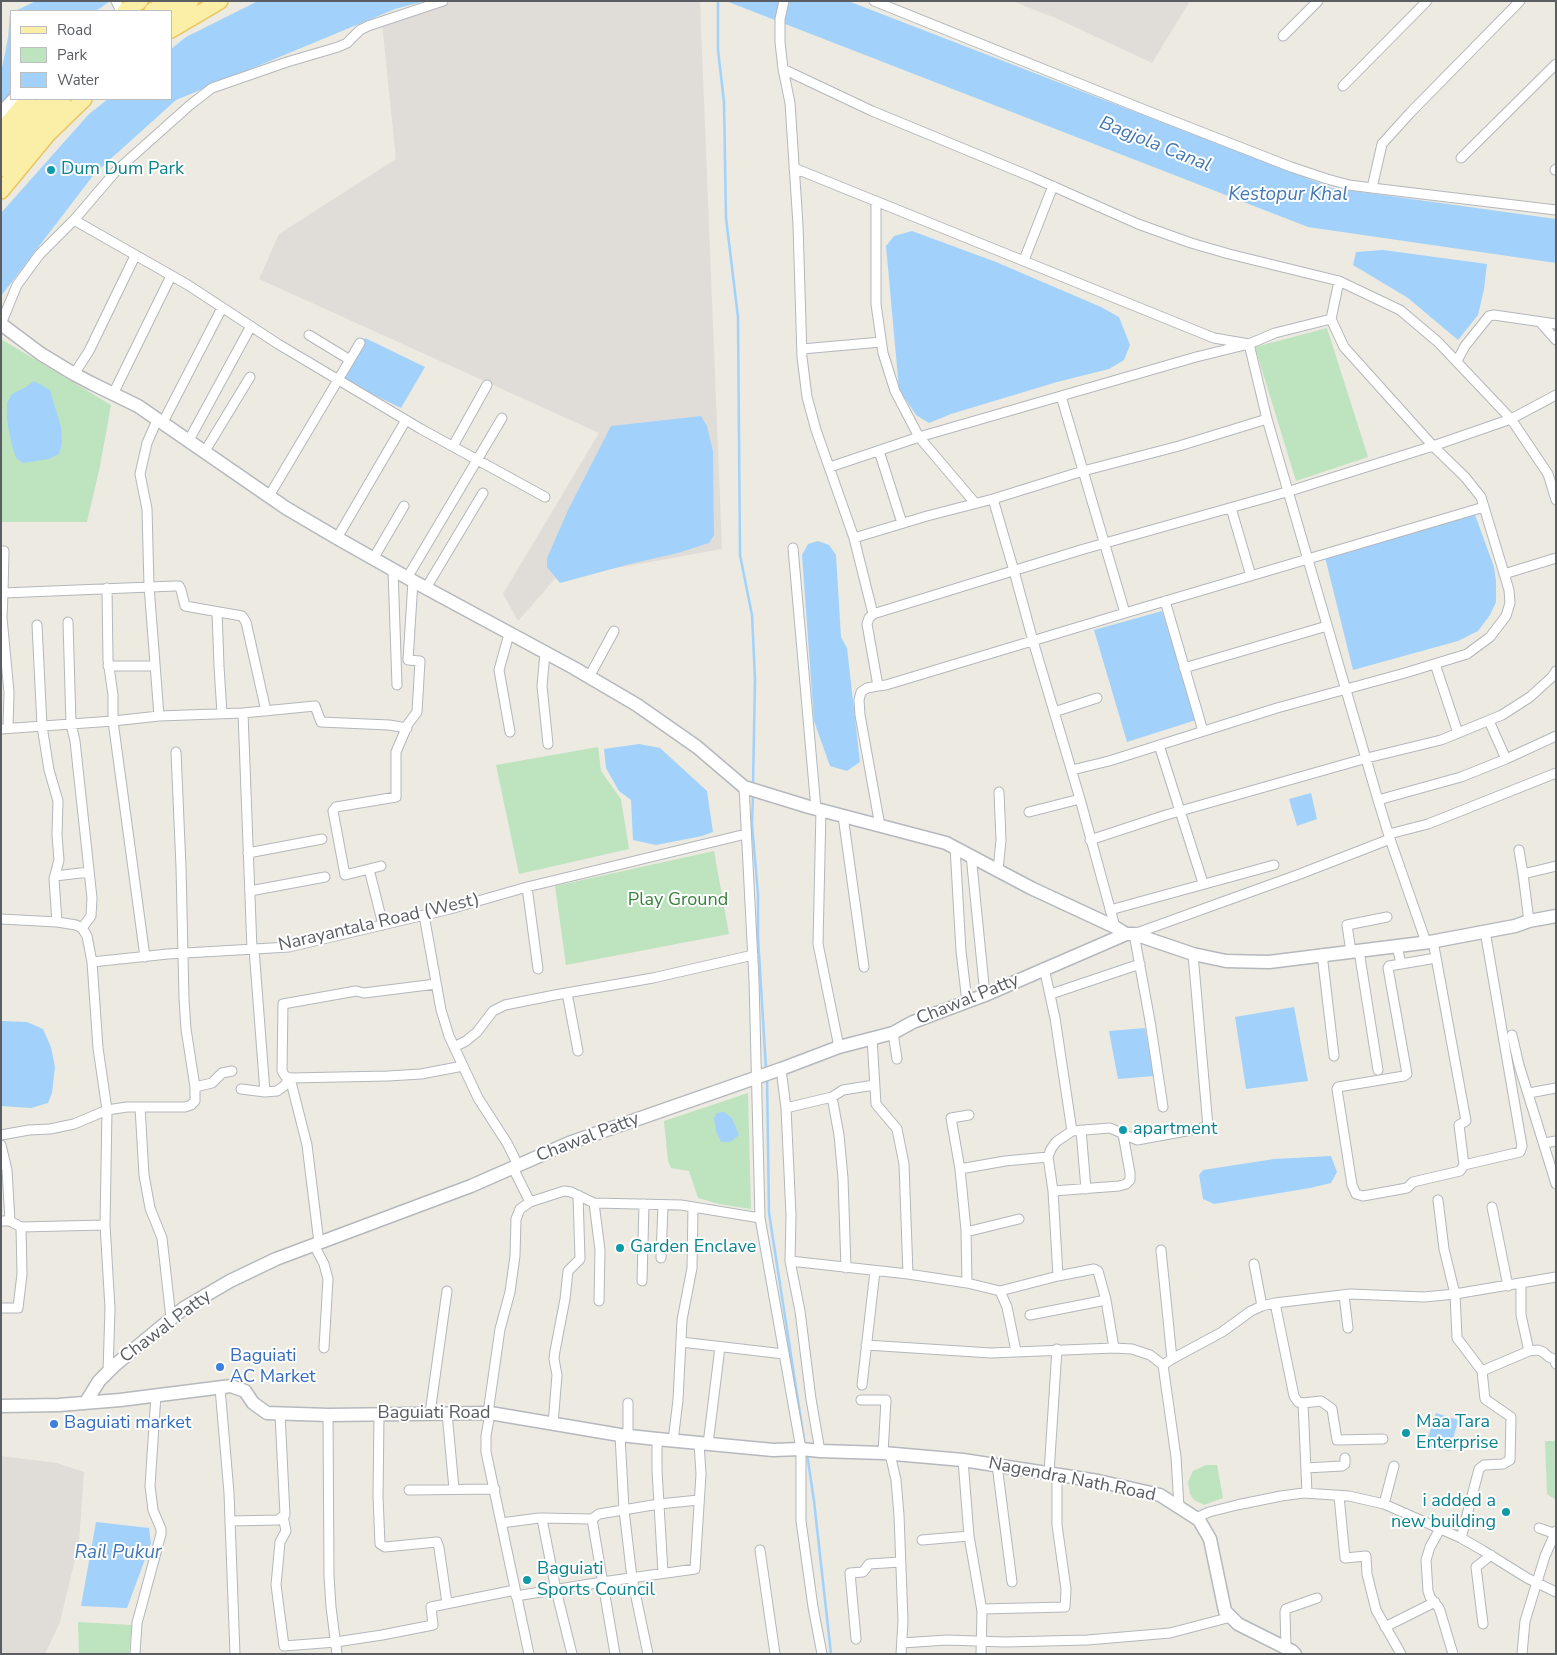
<!DOCTYPE html>
<html>
<head>
<meta charset="utf-8">
<style>
  body { margin:0 }
  #map { position:relative; width:1557px; height:1655px; overflow:hidden; background:#eceae1; font-family:"Nunito Sans",sans-serif }
  canvas { display:block }
  .frame { position:absolute; inset:0; border:2px solid #5a5d61; pointer-events:none }
  .legend { position:absolute; left:10px; top:10px; width:162px; height:90px; box-sizing:border-box; background:#fff; border:1px solid #bdbec0; margin:0; padding:6px 9px; list-style:none; font-size:15px; color:#5a5d61 }
  .legend li { display:flex; align-items:center; gap:10px; height:25px }
  .legend b { width:25px; border:1px solid #bdbec0 }
</style>
</head>
<body>
<div id="map">
<canvas width="1557" height="1655"></canvas>
<div class="frame"></div>
<ul class="legend">
<li><b style="height:6px;background:#fbefa7"></b>Road</li>
<li><b style="height:14px;background:#bee3bf"></b>Park</li>
<li><b style="height:14px;background:#a2d2fb"></b>Water</li>
</ul>
</div>
<script>
const ctx = document.querySelector('canvas').getContext('2d');
ctx.lineJoin = 'round';
function fill(path, color) {
  ctx.fillStyle = color;
  ctx.fill(path, 'evenodd');
}
function shape(rows) {
  const path = new Path2D();
  for (const r of rows) {
    path.moveTo(r[0], r[1]);
    for (let i = 2; i < r.length; i += 2) path.lineTo(r[i], r[i + 1]);
  }
  return path;
}
function trace(path, color, width, dash) {
  ctx.strokeStyle = color;
  ctx.lineWidth = width;
  ctx.lineCap = dash ? 'butt' : 'round';
  ctx.setLineDash(dash || []);
  ctx.stroke(path);
}
function write(font, color, halo, rows, align = 'center') {
  ctx.font = font + ' "Nunito Sans",sans-serif';
  ctx.lineWidth = 4;
  ctx.setLineDash([]);
  ctx.textBaseline = 'middle';
  ctx.strokeStyle = halo;
  ctx.fillStyle = color;
  for (const [text, x, y, turn = 0] of rows) {
    ctx.save();
    ctx.translate(x, y);
    ctx.rotate((+turn || 0) * Math.PI / 180);
    ctx.textAlign = isNaN(turn) ? turn : align;
    if (halo) ctx.strokeText(text, 0, 0);
    ctx.fillText(text, 0, 0);
    ctx.restore();
  }
}
const industrial = shape([
  [455,1,700,1,722,549,555,579,518,621,503,594,599,433,259,279,279,234,396,159,382,24],
  [1012,1,1190,1,1152,63,1058,19],
  [1,1456,57,1463,84,1472,79,1542,60,1622,45,1654,1,1654]
]);
const green = shape([
  [1327,328,1368,457,1296,481,1255,347],
  [1,339,111,405,100,466,87,522,1,522],
  [598,747,601,771,621,799,629,849,519,874,496,765],
  [714,851,729,934,566,965,555,886],
  [748,1093,751,1209,719,1204,698,1198,689,1171,671,1168,668,1161,664,1121],
  [1545,1441,1556,1441,1556,1500,1547,1494],
  [1206,1465,1217,1465,1223,1498,1204,1505,1194,1500,1190,1494,1188,1482,1193,1471],
  [78,1622,132,1625,129,1653,79,1654]
]);
const water = shape([
  [36,1,110,1,96,11,15,11],
  [258,1,425,1,395,9,176,100,95,173,1,296,1,213,89,114,108,99,171,99,171,49,186,37],
  [726,1,848,1,1332,188,1556,219,1556,263,1308,227],
  [10,13,11,97,1,104,1,73,8,38],
  [912,231,996,262,1101,307,1119,317,1130,345,1124,360,1109,369,1057,382,951,414,929,423,916,415,899,389,886,246,894,236],
  [1383,250,1487,264,1484,289,1478,315,1458,340,1408,298,1353,265,1356,252],
  [365,338,425,367,401,408,341,379],
  [34,381,50,390,61,427,62,443,59,454,49,459,23,463,16,458,11,442,7,420,7,403,12,394,26,387],
  [701,416,707,426,713,451,714,535,709,543,678,553,630,564,560,583,547,567,547,558,569,508,611,426],
  [1474,512,1494,567,1496,581,1496,602,1490,615,1478,631,1458,641,1353,670,1325,557],
  [818,541,829,545,836,555,841,637,847,648,860,762,847,771,830,766,814,721,802,555,808,544],
  [1162,611,1196,720,1127,742,1094,630],
  [639,744,660,748,707,791,713,832,702,836,656,845,633,840,631,800,619,791,606,768,604,749],
  [1311,793,1317,819,1297,826,1289,799],
  [1294,1007,1308,1081,1246,1089,1235,1017],
  [1,1021,27,1022,43,1029,51,1047,55,1067,52,1093,48,1103,31,1108,1,1106],
  [1145,1028,1154,1076,1118,1079,1109,1031],
  [724,1112,732,1118,739,1135,730,1142,721,1142,716,1131,714,1118,717,1113],
  [1331,1156,1337,1172,1331,1183,1310,1188,1214,1204,1203,1199,1199,1175,1203,1170,1274,1159],
  [1436,1413,1458,1420,1450,1451,1425,1446],
  [96,1522,149,1528,151,1543,127,1608,81,1606]
]);
const stream = shape([
  [718,1,718,50,724,102,726,218,738,317,740,555,752,615,755,679,753,785],
  [753,793,752,824,758,894,758,937,766,1069],
  [767,1077,769,1213,805,1446],
  [807,1454,814,1501,831,1654]
]);
const street = shape([
  [116,1,121,11],
  [784,1,780,19,780,42,783,69,790,103,798,225,802,357,807,397,816,430,854,538,873,614],
  [874,1,1145,110,1291,167,1327,179,1349,185,1372,188,1556,210],
  [1283,36,1318,1],
  [783,69,872,111,1032,177,1138,224,1191,243,1229,254,1339,281,1400,310,1438,342,1511,419,1548,474,1556,500],
  [1343,86,1427,1],
  [1461,158,1556,64],
  [794,168,1214,338,1249,344,1267,419,1378,800,1390,839,1426,942],
  [1555,170,1556,169],
  [1372,188,1382,144,1410,113,1520,1],
  [876,201,876,304,883,353,895,391,919,437,975,503],
  [74,220,188,285,278,344,421,429,545,497],
  [1024,260,1053,186],
  [1541,323,1556,340],
  [1,324,17,285,39,255,74,220,116,171,190,105,212,88,287,62,338,47,347,43,360,30,368,26,443,1],
  [309,335,350,360],
  [802,349,881,342],
  [1457,361,1465,346,1489,316,1494,315,1556,324],
  [74,374,89,351,135,256],
  [113,394,171,276],
  [1061,396,1125,613],
  [158,418,147,443,140,474,147,509,149,586,159,716],
  [163,422,222,308],
  [189,440,251,326],
  [453,446,487,385],
  [205,451,250,377],
  [879,451,902,523],
  [830,467,919,437,1196,357,1249,344,1275,333,1331,319],
  [269,496,360,343],
  [993,499,1014,571,1033,641,1080,799,1115,927],
  [1484,507,1125,613,886,685,878,686,867,624,869,618,873,614,1084,549,1290,491,1433,446,1511,419,1556,395],
  [1231,508,1251,576],
  [337,538,406,420],
  [854,538,927,516,993,499,1083,471,1179,446,1267,419],
  [793,548,816,809],
  [1,551,4,551,3,593,175,586,179,586,181,590,185,606,242,616,246,622,266,711],
  [373,559,404,506],
  [393,570,397,685],
  [1504,574,1556,558],
  [407,578,502,418],
  [107,588,108,660,113,695,113,721,145,957],
  [426,588,483,493],
  [3,593,2,618,9,692,8,728],
  [1165,601,1203,731],
  [217,612,219,666,222,714],
  [68,622,71,724,75,741,92,898,91,916,82,928],
  [37,625,42,726,49,770,58,801,57,835,59,860,54,879,57,922],
  [509,634,499,670,510,732],
  [545,653,542,686,548,744],
  [1435,664,1458,733],
  [108,666,155,666],
  [1184,668,1327,626],
  [589,677,614,631],
  [878,686,867,688,861,692,859,700,860,715,880,826],
  [1054,712,1097,698],
  [243,713,252,949],
  [1489,721,1506,759,1556,736],
  [1,729,113,721,159,716,243,713,315,706,321,722,389,725,407,728],
  [1159,745,1203,883],
  [1072,770,1109,761,1277,708,1405,673,1467,654,1490,637,1506,616,1510,603,1509,590,1481,497,1465,477,1433,446,1344,347,1331,319,1339,281],
  [744,787,754,980,760,1218,801,1449,801,1521,813,1607,822,1654],
  [1378,800,1461,777,1506,759],
  [821,810,818,944,839,1047],
  [1029,812,1080,799],
  [843,816,864,967],
  [1389,834,1428,824,1556,773],
  [1090,840,1166,815,1367,758,1441,740,1502,715,1530,697,1552,677,1556,671],
  [955,847,961,951,967,1002],
  [1519,850,1523,874,1556,866],
  [248,853,322,839],
  [971,855,985,995],
  [381,866,345,875,333,811,336,807,396,797,396,752,408,724,417,712,420,661,408,660,413,581],
  [369,869,383,925],
  [998,870,1001,840,999,792],
  [1523,874,1529,921],
  [55,876,89,872],
  [527,887,538,969],
  [250,891,325,877],
  [1110,910,1274,865],
  [424,915,441,1010,449,1036,478,1098,507,1143,518,1165],
  [1,919,57,922,76,925,82,928,87,936,92,962,168,954,289,947,450,909,527,887,746,834],
  [1433,941,1466,1121,1459,1125,1464,1165],
  [1397,946,1401,964,1389,966,1388,968,1407,1074,1404,1076,1338,1087,1337,1089,1352,1185,1356,1194,1363,1196,1407,1188,1413,1182,1460,1171,1464,1165,1520,1152,1522,1146,1485,931],
  [254,949,265,1092],
  [1359,951,1378,1070],
  [1351,952,1347,925,1387,917],
  [1322,954,1334,1056],
  [92,962,98,1048,107,1110,105,1225,110,1308,108,1372],
  [1401,964,1436,958],
  [1044,968,1055,1018,1072,1131],
  [567,993,578,1051],
  [1051,994,1140,964],
  [893,1033,897,1059],
  [1512,1035,1519,1065,1556,1184],
  [872,1038,876,1104,897,1129,904,1164,908,1274],
  [454,1047,466,1041,477,1032,493,1011,505,1005,555,995,653,978,753,955],
  [781,1069,786,1108,791,1215,790,1261,800,1311,811,1399,820,1451],
  [195,1087,212,1083,222,1073,232,1071],
  [241,1089,265,1092,277,1091,284,1086,290,1078,285,1076,282,1071,283,1004,356,991,364,993,436,984],
  [1529,1093,1556,1088],
  [832,1097,839,1135,843,1178,846,1268],
  [140,1107,144,1175,150,1208,162,1238,171,1318],
  [1163,1107,1150,1021,1134,934,1300,874,1390,839],
  [786,1108,832,1097,843,1090,874,1085],
  [1081,1130,1086,1189],
  [1,1135,29,1130,50,1129,74,1124,107,1110,127,1107,185,1107,191,1105,195,1101,195,1087,186,1029,184,999,181,867,176,752],
  [1544,1143,1556,1141],
  [1,1145,7,1170,10,1221],
  [513,1168,530,1202],
  [960,1169,1005,1161,1048,1157,1051,1149,1056,1142,1072,1131,1110,1128,1137,1140,1208,1127,1193,954],
  [1053,1191,1119,1186,1126,1184,1130,1180,1130,1173,1123,1134],
  [1438,1200,1444,1249,1455,1294,1457,1338,1482,1371,1485,1399,1511,1417,1510,1460,1503,1464,1484,1465,1479,1469,1461,1538],
  [594,1203,600,1250,599,1301],
  [1492,1207,1508,1286],
  [1,1221,10,1221,21,1227,105,1225],
  [966,1232,1019,1219],
  [319,1243,307,1145,290,1078,388,1076,421,1074,463,1066],
  [314,1245,324,1264,328,1279,324,1348],
  [1161,1250,1172,1359],
  [661,1258,663,1205],
  [790,1261,908,1274,967,1283,1000,1291,1058,1276,1053,1191,1048,1157],
  [1254,1264,1262,1306],
  [1058,1276,1094,1269,1098,1271,1106,1300,1114,1348],
  [642,1281,644,1204],
  [967,1283,966,1230,960,1169,951,1118,969,1115],
  [1521,1284,1521,1315,1529,1351,1538,1350,1543,1352,1549,1357,1554,1359,1556,1364],
  [1000,1291,1007,1307,1016,1351],
  [1344,1295,1348,1328],
  [1275,1303,1294,1396,1298,1402,1303,1403],
  [1,1308,18,1308,22,1274,21,1227],
  [1030,1315,1106,1300],
  [681,1342,784,1354],
  [866,1345,991,1353,1114,1348,1132,1349,1150,1355,1163,1365,1176,1457,1179,1507],
  [1163,1365,1172,1359,1222,1332,1251,1311,1262,1306,1275,1303,1350,1294,1424,1297,1455,1294,1556,1277],
  [1482,1371,1529,1351],
  [862,1385,875,1271],
  [220,1388,229,1493,235,1654],
  [861,1400,886,1400,883,1453],
  [430,1413,447,1291],
  [447,1413,454,1489],
  [488,1413,500,1329,510,1292,515,1256,516,1219,520,1209,530,1202,564,1191,571,1192,594,1203,681,1205,760,1218],
  [490,1413,486,1436,486,1452,529,1654],
  [328,1415,329,1576,331,1607,337,1654],
  [379,1415,378,1497,380,1544,385,1547,437,1542,439,1548,447,1603],
  [553,1424,557,1375,554,1359,555,1351,565,1299,568,1271,580,1259,578,1195],
  [620,1435,624,1510,632,1578,648,1654],
  [628,1436,628,1403],
  [657,1439,657,1470,663,1573],
  [673,1441,678,1400,682,1320,692,1268,693,1207],
  [708,1444,720,1347],
  [890,1454,896,1480,899,1515,903,1621,901,1654],
  [963,1460,969,1536,982,1611,981,1654],
  [997,1465,1012,1582],
  [1306,1468,1342,1466,1345,1464,1345,1458],
  [1049,1473,1057,1349],
  [409,1490,495,1489],
  [1307,1493,1303,1403,1321,1401,1332,1409,1337,1440,1383,1439],
  [1339,1496,1345,1558,1366,1556,1367,1574,1376,1610,1401,1654],
  [1384,1504,1394,1466],
  [283,1516,286,1531,280,1542,276,1585,284,1646,336,1642,382,1635,433,1625,431,1607,515,1590],
  [541,1518,592,1519],
  [1196,1518,1209,1512,1237,1505,1281,1496,1304,1493,1349,1496,1384,1504,1461,1538,1482,1550,1527,1578,1556,1592],
  [231,1521,278,1520,285,1515,280,1414],
  [501,1523,539,1518,542,1519,556,1590,572,1654],
  [1539,1528,1556,1534],
  [1440,1529,1430,1547,1426,1560,1428,1591,1430,1597,1439,1608,1441,1614,1453,1654],
  [922,1540,969,1536],
  [760,1550,775,1654],
  [516,1596,602,1582,695,1569,701,1474,699,1443],
  [982,1609,1065,1607,1066,1589,1057,1525,1057,1474],
  [1483,1624,1476,1567,1491,1555],
  [1385,1627,1435,1602],
  [856,1639,850,1573,863,1572,869,1564,900,1562],
  [902,1643,947,1640,1005,1642,1087,1640,1170,1633,1231,1617],
  [1286,1648,1285,1612,1286,1609,1317,1598],
  [135,1654,137,1623,161,1534,161,1529,153,1510,150,1486,156,1395],
  [615,1654,592,1519,599,1514,659,1504,699,1500],
  [1522,1654,1525,1621,1545,1556,1556,1531]
]);
const secondary = shape([
  [1,113,14,99],
  [1,324,41,354,74,374,91,383,138,406,286,508,337,538,413,581,574,668,637,705,697,747,744,787,809,807,946,843,1031,888,1115,927,1126,934,1134,934,1193,954,1226,961,1269,962,1430,942,1515,926,1529,921,1556,916],
  [86,1402,99,1381,115,1365,184,1308,230,1281,276,1259,471,1186,569,1143,781,1069,839,1047,893,1033,913,1022,985,995,1126,934],
  [1,1406,59,1405,120,1400,231,1386,245,1391,253,1403,267,1413,328,1415,490,1413,620,1435,657,1439,773,1450,801,1449,820,1451,883,1453,963,1460,1098,1481,1160,1495,1199,1520,1210,1539,1225,1611,1238,1624,1292,1651,1295,1654]
]);
const primary = shape([
  [125,11,140,1],
  [152,11,169,1],
  [171,13,191,1],
  [171,30,220,1],
  [1,131,28,99],
  [1,150,47,99],
  [1,169,30,134,63,99],
  [1,191,48,134,84,99]
]);
const markers = [
  [51,170,5,"#0f9aa8"],
  [1123,1130,5,"#0f9aa8"],
  [620,1248,5,"#0f9aa8"],
  [220,1367,5,"#3f7fe0"],
  [54,1424,5,"#3f7fe0"],
  [1406,1433,5,"#0f9aa8"],
  [1506,1512,5,"#0f9aa8"],
  [527,1580,5,"#0f9aa8"]
];
const cultureNames = [
  ["Dum Dum Park",61,170],
  ["apartment",1133,1130],
  ["Garden Enclave",630,1248],
  ["Maa Tara",1416,1423],
  ["Enterprise",1416,1444],
  ["i added a",1496,1502,"right"],
  ["new building",1496,1523,"right"],
  ["Baguiati",537,1570],
  ["Sports Council",537,1591]
];
const parkNames = [
  ["Play Ground",678,901]
];
const streetNames = [
  ["Narayantala Road (West)",379,923,-13],
  ["Chawal Patty",968,1000,-22],
  ["Chawal Patty",588,1138,-21],
  ["Chawal Patty",166,1327,-37],
  ["Baguiati Road",434,1414],
  ["Nagendra Nath Road",1072,1480,11]
];
const shopNames = [
  ["Baguiati",230,1357],
  ["AC Market",230,1378],
  ["Baguiati market",64,1424]
];
const waterNames = [
  ["Bagjola Canal",1155,145,22],
  ["Kestopur Khal",1288,195],
  ["Rail Pukur",118,1553]
];
fill(industrial, '#e0ddd9');
fill(green, '#bee3bf');
fill(water, '#a2d2fb');
trace(stream, '#a2d2fb', 2.5);
trace(street, '#b4b7bb', 11);
trace(secondary, '#b5b8bd', 15);
trace(primary, '#eac65c', 18);
trace(street, '#fff', 9);
trace(secondary, '#fff', 12);
trace(primary, '#fbefa7', 15);
for (const [x, y, r, color] of markers) {
  const dot = new Path2D();
  dot.arc(x, y, r, 0, 2 * Math.PI);
  ctx.fillStyle = color;
  ctx.fill(dot);
  trace(dot, '#fff', 2);
}
write('18px', '#0d838f', '#fff', cultureNames, 'left');
write('18px', '#38823d', '#fff', parkNames);
write('18px', '#5a5d61', '#fff', streetNames);
write('18px', '#366cbe', '#fff', shopNames, 'left');
write('italic 19px', '#4478b4', '#fff', waterNames);
</script>
</body>
</html>
